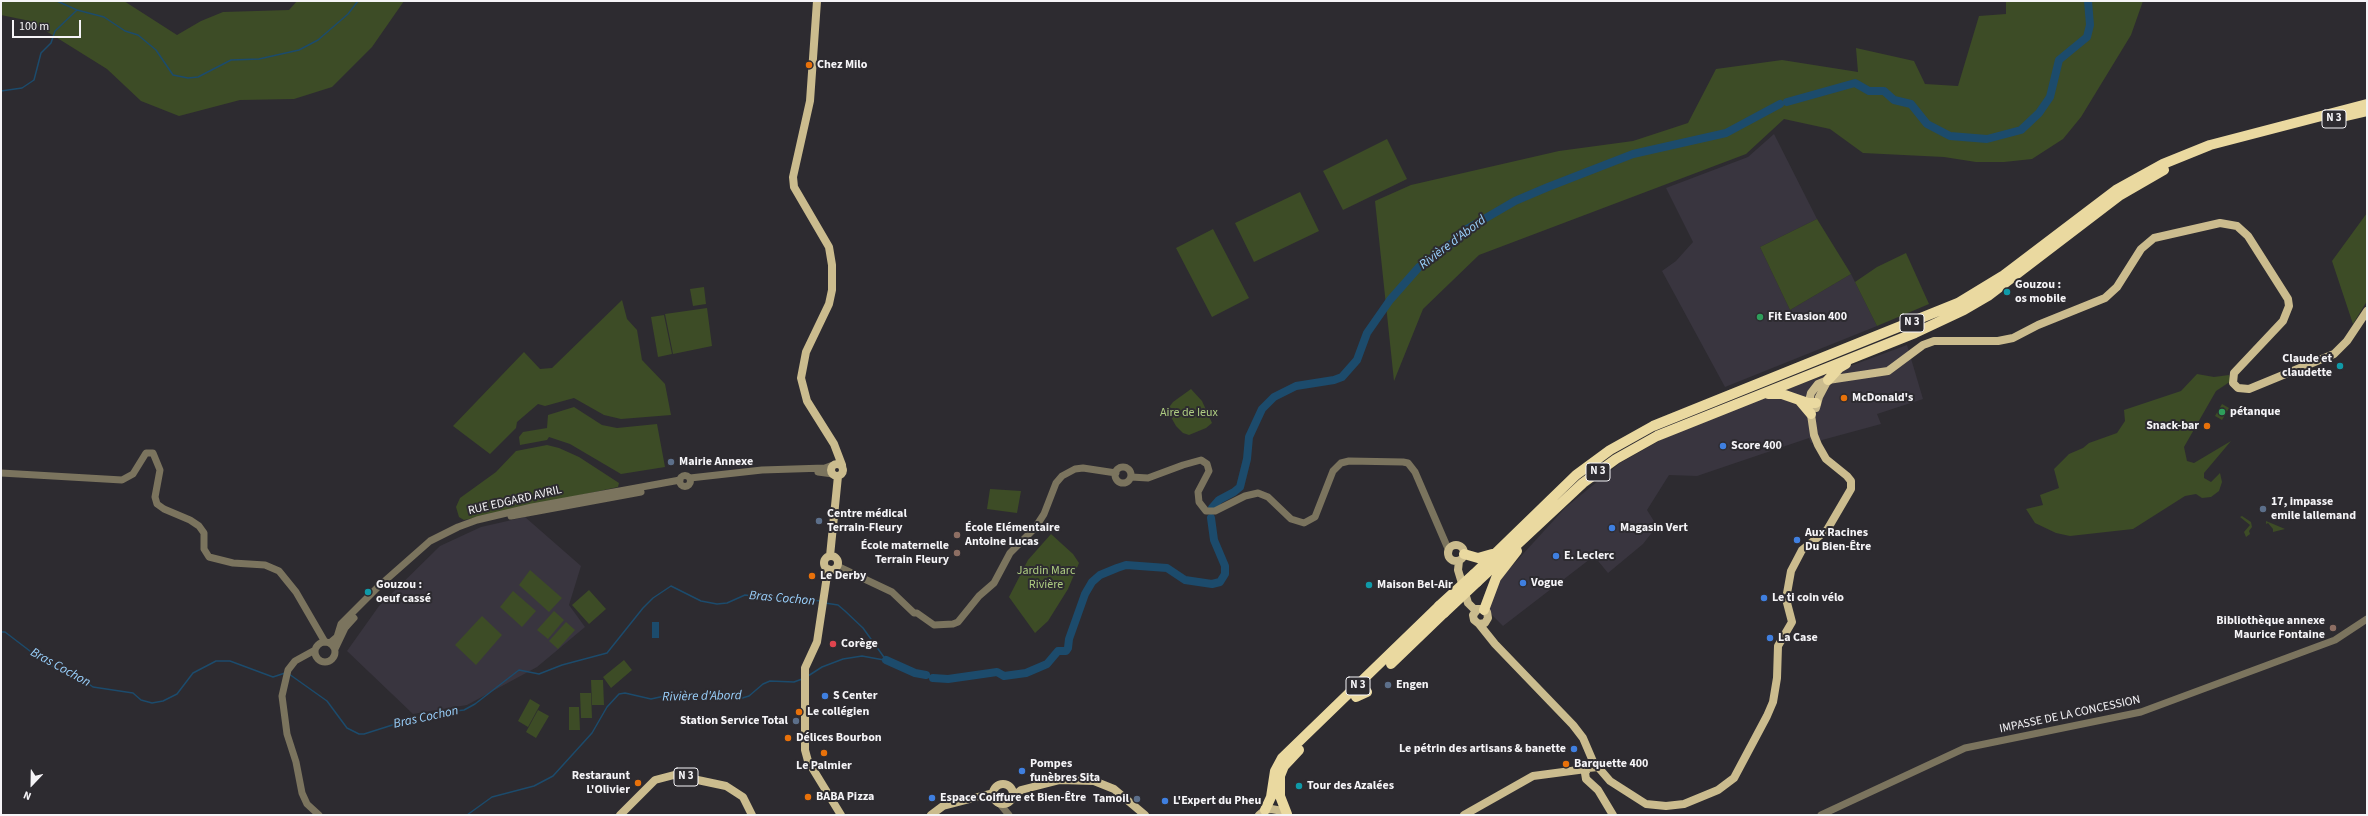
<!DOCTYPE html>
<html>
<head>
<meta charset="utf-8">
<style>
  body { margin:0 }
  #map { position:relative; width:2368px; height:816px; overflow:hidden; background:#2d2b30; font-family:"Source Sans 3",sans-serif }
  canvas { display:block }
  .frame { position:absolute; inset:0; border:2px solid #f5f4f7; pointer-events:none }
  .north { position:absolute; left:12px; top:764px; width:40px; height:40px; -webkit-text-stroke:3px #2d2b30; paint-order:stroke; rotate:202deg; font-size:11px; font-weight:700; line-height:16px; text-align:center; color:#f5f4f7 }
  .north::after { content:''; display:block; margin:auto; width:14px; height:18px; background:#f5f4f7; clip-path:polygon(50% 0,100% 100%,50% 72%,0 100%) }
  .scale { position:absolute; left:12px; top:20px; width:69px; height:18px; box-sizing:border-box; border:2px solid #f5f4f7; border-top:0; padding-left:5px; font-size:12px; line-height:14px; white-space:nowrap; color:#f5f4f7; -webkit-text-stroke:3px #2d2b30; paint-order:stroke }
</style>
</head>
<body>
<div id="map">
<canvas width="2368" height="816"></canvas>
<div class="frame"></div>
<div class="north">N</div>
<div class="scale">100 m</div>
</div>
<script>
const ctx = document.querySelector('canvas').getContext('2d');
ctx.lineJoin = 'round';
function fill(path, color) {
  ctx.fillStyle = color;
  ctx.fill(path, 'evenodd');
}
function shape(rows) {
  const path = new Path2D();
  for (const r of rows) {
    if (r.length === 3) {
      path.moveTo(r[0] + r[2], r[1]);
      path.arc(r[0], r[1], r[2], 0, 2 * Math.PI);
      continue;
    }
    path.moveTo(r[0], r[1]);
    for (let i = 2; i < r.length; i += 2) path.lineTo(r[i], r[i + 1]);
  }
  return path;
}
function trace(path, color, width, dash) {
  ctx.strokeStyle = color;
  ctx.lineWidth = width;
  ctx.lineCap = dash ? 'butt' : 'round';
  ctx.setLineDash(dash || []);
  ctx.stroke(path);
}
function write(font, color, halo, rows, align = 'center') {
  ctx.font = font + ' "Source Sans 3",sans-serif';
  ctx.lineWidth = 4;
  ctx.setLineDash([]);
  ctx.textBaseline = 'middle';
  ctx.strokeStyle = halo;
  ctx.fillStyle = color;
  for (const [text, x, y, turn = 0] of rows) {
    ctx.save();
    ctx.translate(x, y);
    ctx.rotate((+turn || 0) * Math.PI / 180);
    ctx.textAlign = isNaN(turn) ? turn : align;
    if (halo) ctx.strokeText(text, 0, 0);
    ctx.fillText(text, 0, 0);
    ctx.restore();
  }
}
const built = shape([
  [1774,134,1817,219,1760,247,1790,310,1851,274,1877,326,1725,387,1662,271,1676,261,1693,242,1666,188,1748,157],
  [1907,345,1923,399,1877,414,1881,424,1811,443,1809,438,1697,476,1669,475,1647,510,1657,526,1643,544,1608,573,1594,556,1503,626,1481,604,1487,587,1495,571,1512,566,1565,508,1620,463,1668,436,1785,390],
  [525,517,581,566,569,605,585,627,537,667,467,705,413,714,347,651,379,606,440,546,481,527]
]);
const green = shape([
  [1,1,124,1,177,35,201,21,223,12,289,10,297,1,404,1,372,47,332,87,294,99,240,100,179,116,141,101,107,69,30,21,1,15],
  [2006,1,2143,1,2131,35,2081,117,2063,139,2032,159,2004,162,1976,162,1944,157,1863,153,1830,129,1784,119,1746,154,1479,255,1423,309,1394,381,1375,201,1411,185,1559,151,1633,141,1688,123,1716,69,1782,60,1858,72,1856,48,1914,61,1925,84,1958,86,1979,16,2006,14],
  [1387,139,1407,179,1343,210,1323,171],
  [1300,192,1319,231,1254,262,1235,223],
  [2367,213,2367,301,2353,324,2332,261],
  [1817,219,1851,274,1790,310,1760,247],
  [1213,229,1249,298,1212,317,1176,248],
  [1906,253,1929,304,1877,326,1855,282,1877,267],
  [704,287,706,304,693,306,690,289],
  [622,300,627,319,637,330,642,360,665,384,671,415,621,419,604,415,574,398,545,406,538,404,517,422,516,428,490,454,453,426,524,352,540,369,552,368],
  [707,308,712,346,673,354,665,314],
  [664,315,672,354,658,357,651,317],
  [2197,374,2214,377,2229,375,2231,381,2216,391,2184,447,2187,461,2194,463,2231,441,2204,473,2204,478,2211,482,2220,473,2222,482,2219,491,2211,497,2202,498,2196,494,2185,496,2133,529,2070,536,2056,533,2035,523,2026,509,2043,505,2040,495,2059,488,2054,469,2069,454,2083,448,2089,443,2117,433,2125,421,2124,410,2181,391],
  [1191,389,1202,401,1212,423,1206,428,1189,435,1183,433,1176,426,1167,410,1173,402],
  [2222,404,2229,408,2222,420,2215,416],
  [574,407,602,425,617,428,657,424,665,467,621,474,570,444,549,437,547,440,520,445,519,437,523,432,547,428,548,415],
  [547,445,559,448,579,457,619,483,618,487,464,520,459,517,456,507,460,498,496,472,516,451],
  [990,489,1021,491,1017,513,987,509],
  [2242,516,2251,522,2252,527,2249,531,2250,534,2246,537,2244,532,2250,525,2240,517],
  [2266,521,2285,529,2273,532,2273,529,2268,523,2266,524],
  [1051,534,1073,554,1079,563,1068,589,1048,621,1035,633,1009,597,1028,560],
  [530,570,562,598,549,612,519,585],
  [589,590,606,609,589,624,572,605],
  [513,591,536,611,522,627,500,607],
  [554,611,564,620,548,639,537,630],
  [482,616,502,635,476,665,455,645],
  [566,622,575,630,558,649,549,641],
  [624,660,632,670,611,688,603,677],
  [591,680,603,680,604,705,592,705],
  [580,693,591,693,592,718,581,718],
  [530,699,540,705,528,727,518,721],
  [569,707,579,707,580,730,569,730],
  [538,710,549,716,536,738,526,732]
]);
const water = shape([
  [652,622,659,622,659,638,652,638]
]);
const stream = shape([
  [57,1,77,10,104,17,125,31,138,35,156,50,173,75,188,78,198,77,231,60,259,59,299,50,318,40,348,14,358,1],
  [1,91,22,88,34,80,41,53,51,43,55,31,77,10],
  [825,603,838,605,845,611,863,628,886,660],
  [1,632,5,632,43,661,63,672,82,679,93,687,133,693,141,700,152,703,163,701,177,694,193,673,216,661,230,661,273,677,285,673],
  [289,674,327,701,347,728,359,734,364,734,424,715,464,710,475,704,519,670,539,674,562,665,607,653,643,608,653,598,671,586,701,601,717,604,727,603,745,595,769,598,791,597,820,601],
  [808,676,822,667,843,659,862,656,884,660],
  [467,815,492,797,534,786,553,776,592,733,607,707,619,694,625,693,651,699,669,695,674,699,689,695,739,699,749,696,763,684,770,681,794,682,802,679]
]);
const river = shape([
  [1787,102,1855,83,1869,91,1884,91,1894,100,1911,104,1927,124,1950,136,1987,139,2021,130,2039,113,2050,97,2059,60,2087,37,2090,25,2088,1],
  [1212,508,1219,500,1234,492,1240,487,1247,459,1249,437,1262,409,1274,397,1296,386,1334,380,1342,377,1357,360,1367,333,1390,300,1419,267,1459,238,1467,229,1515,201,1548,187,1633,154,1726,133,1780,104],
  [886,660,915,673,926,675],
  [933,678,948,679,997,672,1004,676,1026,673,1047,664,1058,651,1066,651,1068,648,1069,639,1085,594,1092,582,1100,575,1117,568,1126,565,1167,568,1185,580,1212,584,1220,582,1225,574,1225,566,1214,540,1211,518]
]);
const minor = shape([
  [1123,475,8],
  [818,472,833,474],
  [1,473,122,480,133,474,146,453,153,453,160,470,155,497,157,504,164,509,190,520,199,526,204,533,204,549,209,557,233,563,265,565,279,571,296,592,325,642],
  [685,481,5.5],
  [1131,477,1148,478,1183,465,1201,460,1207,464,1209,471,1198,492,1199,502,1206,511,1215,511,1245,496,1258,493,1268,497,1291,519,1304,523,1315,517,1333,471,1341,463,1349,461,1403,462,1408,463,1415,472,1449,551],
  [690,478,762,470,825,468,833,465],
  [511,516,641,492],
  [837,566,892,592,914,613,917,613,934,625,953,624,958,622,979,596,994,583,1010,553,1035,528,1044,514,1056,483,1062,476,1075,469,1083,468,1116,473],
  [325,652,10],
  [330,643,337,637,341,624,379,586,430,541,458,527,477,520,532,507,680,480],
  [335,649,345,628,354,618],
  [315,650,295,661,288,670,282,696,287,734,296,762,302,793,307,804,319,815],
  [1000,804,1009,815],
  [1821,815,1965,748,2141,712,2335,640,2367,619]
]);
const major = shape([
  [817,1,810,101,793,177,794,187,829,247,832,265,832,290,829,304,806,352,801,378,807,401,834,444,842,465],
  [1816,408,1819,397,1828,380],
  [837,470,6],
  [1456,553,8],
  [830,556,838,476],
  [831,563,7],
  [1459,561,1458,570,1468,603,1474,609,1482,609,1487,612,1488,618,1485,623,1479,624,1474,620,1473,615,1477,610],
  [828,569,817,642,805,668,805,750,808,761,841,815],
  [1479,624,1495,644,1573,725,1583,738,1595,766],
  [1003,794,10],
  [1013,797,1021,790,1060,780,1094,781,1114,789,1145,815],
  [620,815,655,780,674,775,726,786,743,797,752,815],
  [931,815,943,806,993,793],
  [1259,815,1265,810,1271,809,1283,811,1288,815],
  [1464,815,1533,776,1586,769],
  [1613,815,1598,790,1586,779,1585,773,1588,768,1598,767,1610,781,1646,804,1666,806,1684,804,1718,790,1734,778,1767,716,1773,702,1777,678,1778,646,1792,622,1786,599,1791,571,1802,550,1827,530,1851,489,1851,481,1847,476,1826,459,1818,445,1814,435,1809,401,1811,393,1818,384,1828,380,1888,371,1923,345,1934,341,1998,341,2013,338,2038,325,2105,298,2117,287,2141,249,2154,238,2220,223,2237,226,2248,236,2288,299,2289,306,2283,321,2234,373,2233,383,2238,388,2249,389,2334,354,2347,341,2367,311]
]);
const highway = shape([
  [2342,117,2367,111],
  [1828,380,1839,368,1846,364],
  [1768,394,1782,394,1808,403,1816,403],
  [1800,401,1811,414],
  [1464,554,1478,558,1492,554],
  [1474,574,1576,475,1610,450,1653,426,1958,303,2004,275,2116,190,2163,164,2210,145,2367,104],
  [1477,582,1583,483,1616,459,1657,436,1915,333,1964,310,1988,296,2119,196,2164,170],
  [1484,610,1496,578,1517,551],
  [1391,664,1444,613],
  [1356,697,1367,692],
  [1265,810,1271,797,1275,771,1282,758,1439,606],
  [1287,814,1280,796,1280,776,1284,766,1299,750]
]);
const highwayBridge = shape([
  [1439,606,1474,574],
  [1444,613,1477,582]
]);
const markers = [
  [809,65,4,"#e8710a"],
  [2007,292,4,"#0f9aa8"],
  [1760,317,4,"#2e9e5b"],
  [2340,366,4,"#0f9aa8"],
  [1844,398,4,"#e8710a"],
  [2222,412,4,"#2e9e5b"],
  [2207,426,4,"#e8710a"],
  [1723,446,4,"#3f7fe0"],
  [671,462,4,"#5c6f8a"],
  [2263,509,4,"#5c6f8a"],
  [819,521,4,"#5c6f8a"],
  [1612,528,4,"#3f7fe0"],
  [957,535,4,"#8d6e63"],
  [1797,540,4,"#3f7fe0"],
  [957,553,4,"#8d6e63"],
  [1556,556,4,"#3f7fe0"],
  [812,576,4,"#e8710a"],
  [1523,583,4,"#3f7fe0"],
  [1369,585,4,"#0f9aa8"],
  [368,592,4,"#0f9aa8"],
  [1764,598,4,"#3f7fe0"],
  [2333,628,4,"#8d6e63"],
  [1770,638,4,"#3f7fe0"],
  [833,644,4,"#e0444e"],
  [1388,685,4,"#5c6f8a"],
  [825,696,4,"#3f7fe0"],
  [799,712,4,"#e8710a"],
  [796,721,4,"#5c6f8a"],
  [788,738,4,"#e8710a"],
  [1574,749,4,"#3f7fe0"],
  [824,753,4,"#e8710a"],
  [1566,764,4,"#e8710a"],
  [1022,771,4,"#3f7fe0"],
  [638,783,4,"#e8710a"],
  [1299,786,4,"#0f9aa8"],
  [808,797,4,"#e8710a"],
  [932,798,4,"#3f7fe0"],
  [1137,799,4,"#5c6f8a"],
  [1165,801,4,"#3f7fe0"]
];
const shields = [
  [2334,119,24],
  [1912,323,24],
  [1598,472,24],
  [1358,686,24],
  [686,777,24]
];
const shieldNames = [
  ["N 3",2334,119],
  ["N 3",1912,323],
  ["N 3",1598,472],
  ["N 3",1358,686],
  ["N 3",686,777]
];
const poiNames = [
  ["Chez Milo",817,65],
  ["Gouzou :",2015,285],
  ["os mobile",2015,299],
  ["Fit Evasion 400",1768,317],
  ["Claude et",2332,359,"right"],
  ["claudette",2332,373,"right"],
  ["McDonald's",1852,398],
  ["pétanque",2230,412],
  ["Snack-bar",2199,426,"right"],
  ["Score 400",1731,446],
  ["Mairie Annexe",679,462],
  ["17, impasse",2271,502],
  ["emile lallemand",2271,516],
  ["Centre médical",827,514],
  ["Terrain-Fleury",827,528],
  ["École Elémentaire",965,528],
  ["Antoine Lucas",965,542],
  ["Magasin Vert",1620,528],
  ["Aux Racines",1805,533],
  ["Du Bien-Être",1805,547],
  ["École maternelle",949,546,"right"],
  ["Terrain Fleury",949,560,"right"],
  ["E. Leclerc",1564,556],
  ["Le Derby",820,576],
  ["Vogue",1531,583],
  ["Gouzou :",376,585],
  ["oeuf cassé",376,599],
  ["Maison Bel-Air",1377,585],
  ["Le ti coin vélo",1772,598],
  ["Bibliothèque annexe",2325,621,"right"],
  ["Maurice Fontaine",2325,635,"right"],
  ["La Case",1778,638],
  ["Corège",841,644],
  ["Engen",1396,685],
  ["S Center",833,696],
  ["Le collégien",807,712],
  ["Station Service Total",788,721,"right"],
  ["Délices Bourbon",796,738],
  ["Le pétrin des artisans & banette",1566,749,"right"],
  ["Pompes",1030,764],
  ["funèbres Sita",1030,778],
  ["Barquette 400",1574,764],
  ["Le Palmier",824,766,"center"],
  ["Restaraunt",630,776,"right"],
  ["L'Olivier",630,790,"right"],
  ["Tour des Azalées",1307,786],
  ["BABA Pizza",816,797],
  ["Espace Coiffure et Bien-Être",940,798],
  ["Tamoil",1129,799,"right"],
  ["L'Expert du Pheu",1173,801]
];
const parkNames = [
  ["Aire de Ieux",1189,413],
  ["Jardin Marc",1046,571],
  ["Rivière",1046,585]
];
const streetNames = [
  ["RUE EDGARD AVRIL",515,501,-13],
  ["IMPASSE DE LA CONCESSION",2070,715,-12]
];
const waterNames = [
  ["Rivière d'Abord",1453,243,-37],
  ["Bras Cochon",782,599,5],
  ["Bras Cochon",60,668,29],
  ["Rivière d'Abord",702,697,-1],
  ["Bras Cochon",426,718,-12]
];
fill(built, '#39353f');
fill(green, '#3d4c26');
fill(water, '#1c4b6c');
trace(stream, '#1c4b6c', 1.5);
trace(river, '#1c4b6c', 8);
trace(minor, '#7b745e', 7);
trace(major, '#cbbc8e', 8);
trace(highway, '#ead9a0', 10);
trace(highwayBridge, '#ead9a0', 10);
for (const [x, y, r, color] of markers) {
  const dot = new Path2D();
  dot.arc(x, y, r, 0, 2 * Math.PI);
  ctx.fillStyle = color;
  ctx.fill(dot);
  trace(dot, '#2d2b30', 1.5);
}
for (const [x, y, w] of shields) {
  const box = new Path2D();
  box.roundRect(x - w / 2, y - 9, w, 18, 3);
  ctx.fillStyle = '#2d2b30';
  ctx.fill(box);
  trace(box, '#f5f4f7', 1);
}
write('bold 11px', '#f5f4f7', null, shieldNames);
write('bold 12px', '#f5f4f7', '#2d2b30', poiNames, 'left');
write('12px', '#aecd82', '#2d2b30', parkNames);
write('12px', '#f5f4f7', '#2d2b30', streetNames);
write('italic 13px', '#9ad1fd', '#2d2b30', waterNames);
</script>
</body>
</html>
